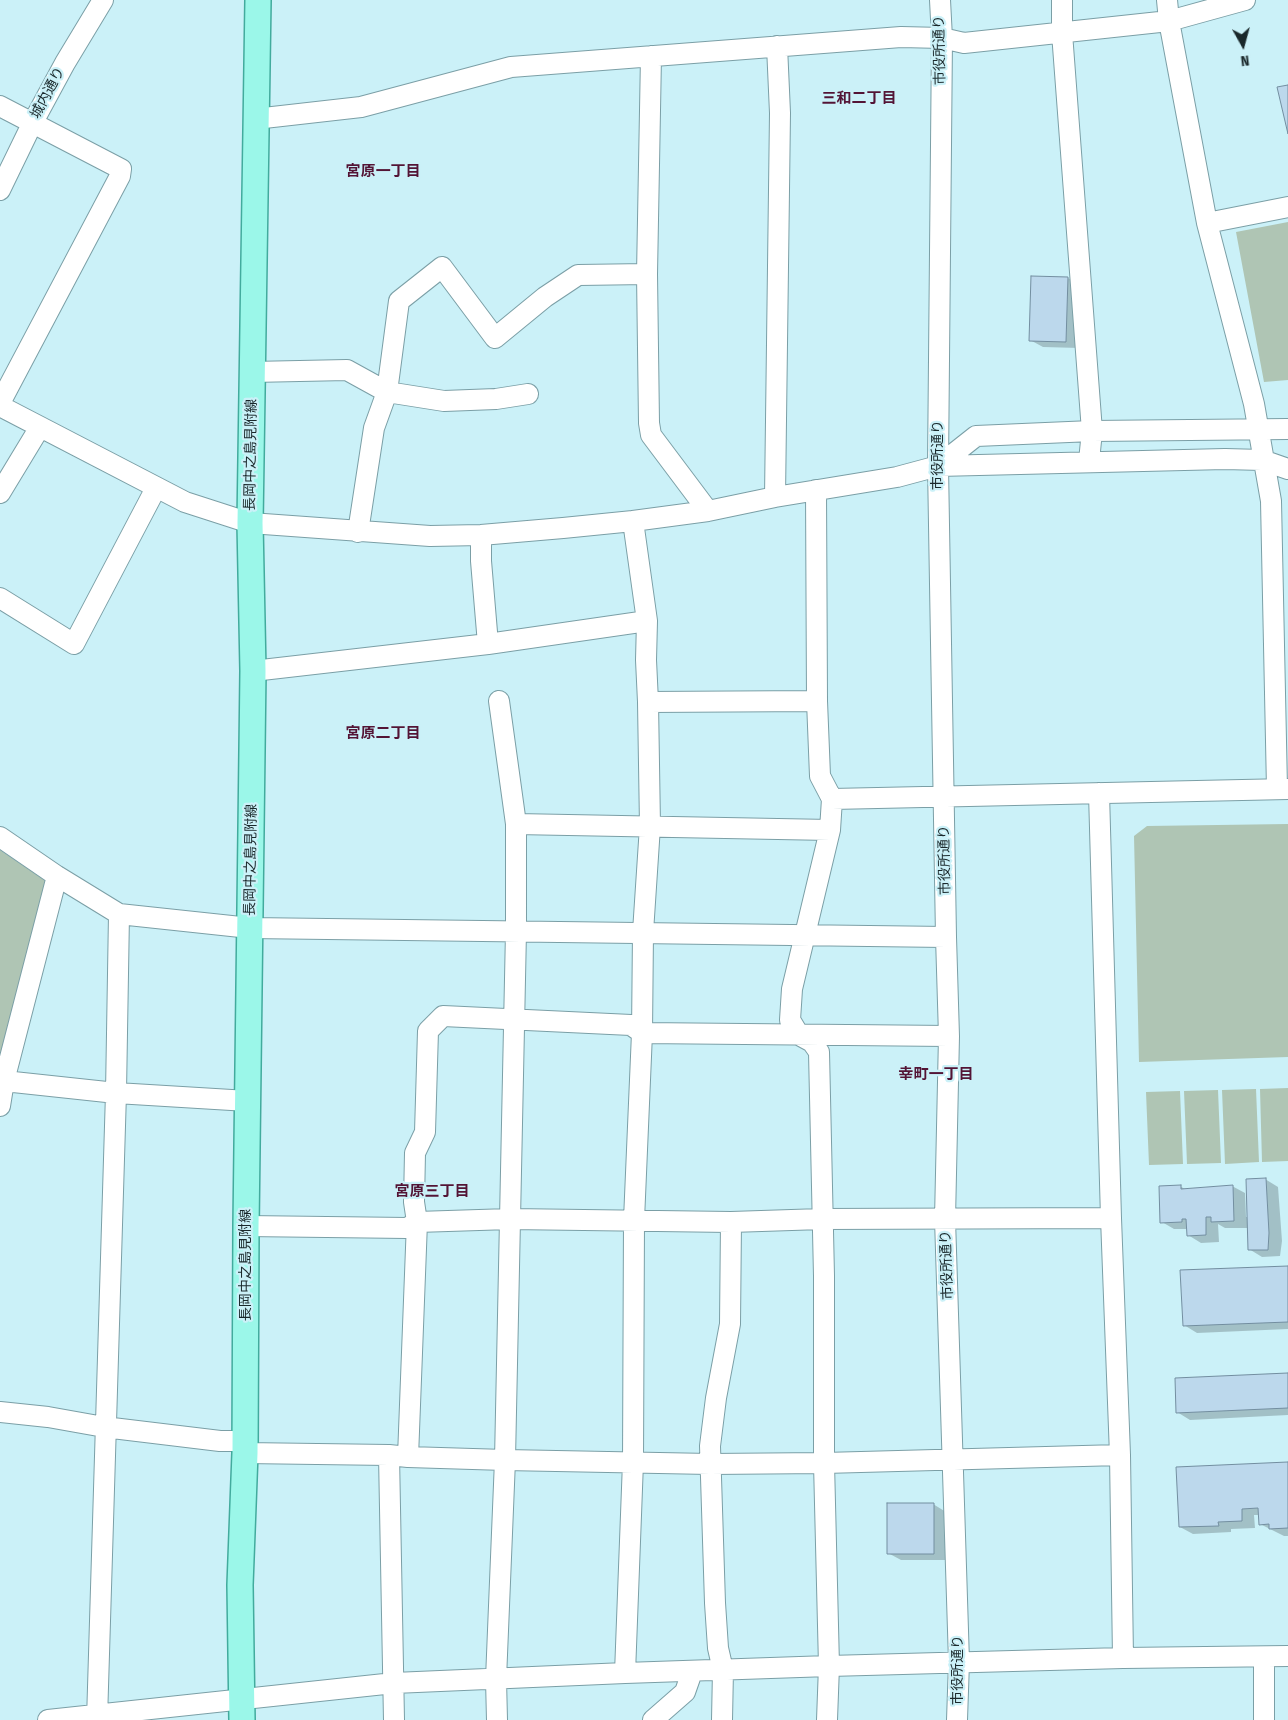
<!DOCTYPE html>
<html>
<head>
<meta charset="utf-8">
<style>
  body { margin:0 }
  #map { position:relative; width:1288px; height:1720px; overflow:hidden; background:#cbf1f8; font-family:"Fira Sans Condensed",sans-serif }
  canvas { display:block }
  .north { position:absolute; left:1218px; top:20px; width:50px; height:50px; -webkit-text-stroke:4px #cbf1f8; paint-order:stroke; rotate:173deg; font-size:14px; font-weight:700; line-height:20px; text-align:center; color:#1a282b }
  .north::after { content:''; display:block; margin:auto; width:18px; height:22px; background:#1a282b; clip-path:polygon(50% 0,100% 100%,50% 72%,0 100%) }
</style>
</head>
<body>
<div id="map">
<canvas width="1288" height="1720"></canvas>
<div class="north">N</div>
</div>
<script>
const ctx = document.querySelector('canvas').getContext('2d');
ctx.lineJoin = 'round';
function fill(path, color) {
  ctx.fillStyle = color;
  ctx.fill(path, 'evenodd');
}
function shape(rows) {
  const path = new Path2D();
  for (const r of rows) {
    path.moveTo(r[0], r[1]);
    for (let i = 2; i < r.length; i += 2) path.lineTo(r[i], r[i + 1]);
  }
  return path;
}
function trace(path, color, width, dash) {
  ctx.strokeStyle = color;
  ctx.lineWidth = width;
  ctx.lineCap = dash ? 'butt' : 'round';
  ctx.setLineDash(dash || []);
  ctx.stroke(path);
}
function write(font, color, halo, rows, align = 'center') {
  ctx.font = font + ' "Fira Sans Condensed","Noto Sans JP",sans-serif';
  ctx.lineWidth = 4.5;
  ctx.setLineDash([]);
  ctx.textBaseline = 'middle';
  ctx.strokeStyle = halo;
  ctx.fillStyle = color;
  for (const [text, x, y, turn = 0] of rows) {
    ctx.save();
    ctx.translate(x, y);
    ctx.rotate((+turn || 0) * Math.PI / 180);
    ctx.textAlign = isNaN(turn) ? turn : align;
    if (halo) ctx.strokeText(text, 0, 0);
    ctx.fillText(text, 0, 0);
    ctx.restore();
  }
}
const green = shape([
  [1288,222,1288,380,1264,382,1236,232],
  [1288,824,1288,1057,1139,1062,1134,836,1147,826],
  [0,850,49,883,0,1068],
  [1288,1088,1288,1161,1262,1162,1260,1089],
  [1256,1089,1259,1162,1225,1164,1222,1090],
  [1218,1090,1221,1163,1187,1164,1184,1091],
  [1180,1091,1183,1164,1149,1165,1146,1092]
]);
const shadow = shape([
  [1032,277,1068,278,1081,285,1079,348,1043,347,1030,340],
  [1265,1179,1278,1187,1282,1241,1280,1256,1262,1257,1249,1249,1249,1228,1225,1228,1218,1224,1219,1242,1201,1243,1188,1235,1188,1229,1174,1229,1162,1222,1180,1186,1186,1190,1232,1186,1245,1193,1246,1217,1248,1217],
  [1288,1267,1288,1329,1197,1333,1184,1325],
  [1288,1374,1288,1415,1190,1420,1177,1412],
  [1288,1464,1288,1536,1284,1536,1260,1524,1259,1515,1254,1515,1255,1528,1231,1529,1231,1532,1193,1534,1180,1527],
  [933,1504,946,1512,946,1560,901,1560,888,1553]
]);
const building = shape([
  [1288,85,1288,134,1277,87,1288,85],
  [1031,276,1068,277,1066,342,1029,341,1031,276],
  [1266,1178,1269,1233,1268,1250,1248,1250,1246,1179,1266,1178],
  [1181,1185,1181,1189,1233,1185,1234,1221,1211,1222,1211,1217,1206,1217,1206,1235,1187,1236,1186,1219,1182,1219,1182,1222,1160,1223,1159,1186,1181,1185],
  [1288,1266,1288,1322,1183,1326,1180,1270,1288,1266],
  [1288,1373,1288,1408,1176,1413,1175,1378,1288,1373],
  [1288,1462,1288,1528,1269,1529,1269,1524,1259,1525,1258,1508,1242,1509,1242,1521,1218,1522,1219,1526,1179,1527,1176,1467,1288,1462],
  [887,1503,934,1503,934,1554,887,1554,887,1503]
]);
const minor = shape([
  [940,0,942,38,938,466,946,937,949,1036,945,1219,959,1662,957,1720],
  [1062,0,1062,33,1092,431,1089,461],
  [1167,0,1169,21,1207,223,1254,404,1271,501,1277,789],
  [651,56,647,274,649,423,651,435,708,511],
  [0,106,121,169,120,176,0,403],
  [255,119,361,107,511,67,901,37,942,38,964,43,1169,21,1245,0],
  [0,190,32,124,65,63,103,0],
  [1207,223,1288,207],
  [252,372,347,370,387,392,444,401,496,399,528,394],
  [0,406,185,502,250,523,430,536,481,535,563,528,633,521,708,511,775,497,897,477,938,466,1225,459,1262,460,1288,469],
  [938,466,976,436,1092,431,1288,429],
  [816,490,817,701,820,776,832,799,830,830,792,989,790,1020,799,1035,812,1042,819,1052,824,1276,824,1463,829,1666,827,1720],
  [0,493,40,427],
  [775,497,780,113,777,46],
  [358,532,374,428,387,392,399,301,442,267,495,338,545,297,578,275,647,274],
  [481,535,481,561,488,644],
  [0,598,74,644,156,488],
  [253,671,488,644,647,621],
  [648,702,817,701],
  [1099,793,1111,1218,1120,1455,1123,1658],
  [832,799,1288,789],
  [516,824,830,830],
  [0,837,57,876,119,914,250,928,946,937],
  [0,1078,4,1081,116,1093,248,1101],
  [0,1106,4,1081,57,876],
  [246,1226,407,1228,417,1222,510,1219,731,1222,822,1219,1111,1218],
  [0,1412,48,1417,104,1427,220,1441,245,1441],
  [245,1453,389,1455,408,1457,505,1460,710,1464,824,1463,1120,1455],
  [389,1455,394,1720],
  [408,1457,417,1222,414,1202,415,1153,425,1132,428,1031,443,1016,631,1025,642,1033,949,1036],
  [625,1673,633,1462,634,1220,642,1033,643,932,650,826,648,702,646,660,647,621,633,521],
  [48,1720,394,1683,625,1673,829,1666,1123,1658,1288,1656],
  [97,1720,116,1093,119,914],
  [497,1720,496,1679,505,1460,516,931,516,824,499,701],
  [653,1720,685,1692,692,1672],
  [722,1720,723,1670,718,1648,715,1603,710,1446,716,1398,730,1324,731,1222],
  [1264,1720,1264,1657]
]);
const major = shape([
  [242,1720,240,1585,245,1453,246,1226,253,671,250,523,258,0]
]);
const streetNames = [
  ["市役所通り",940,50,-91],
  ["城内通り",48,93,-62],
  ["長岡中之島見附線",251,455,-89],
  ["市役所通り",938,455,-90],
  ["長岡中之島見附線",251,860,-89],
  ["市役所通り",945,860,-91],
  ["長岡中之島見附線",246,1265,-90],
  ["市役所通り",947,1265,-92],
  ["市役所通り",958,1670,-90]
];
const neighbourhoodNames = [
  ["三和二丁目",859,99],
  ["宮原一丁目",383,172],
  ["宮原二丁目",383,734],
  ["幸町一丁目",936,1075],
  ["宮原三丁目",432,1192]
];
fill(green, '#afc5b4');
fill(shadow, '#0003');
fill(building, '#bcd8ec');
trace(building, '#738ea0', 1);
trace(minor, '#7b9fa6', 22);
trace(major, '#42ab9d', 28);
trace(minor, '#fff', 20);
trace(major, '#9bf7e9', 25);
write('14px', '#1a282b', '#cbf1f8', streetNames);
write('bold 15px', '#531435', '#cbf1f8', neighbourhoodNames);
</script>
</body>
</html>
